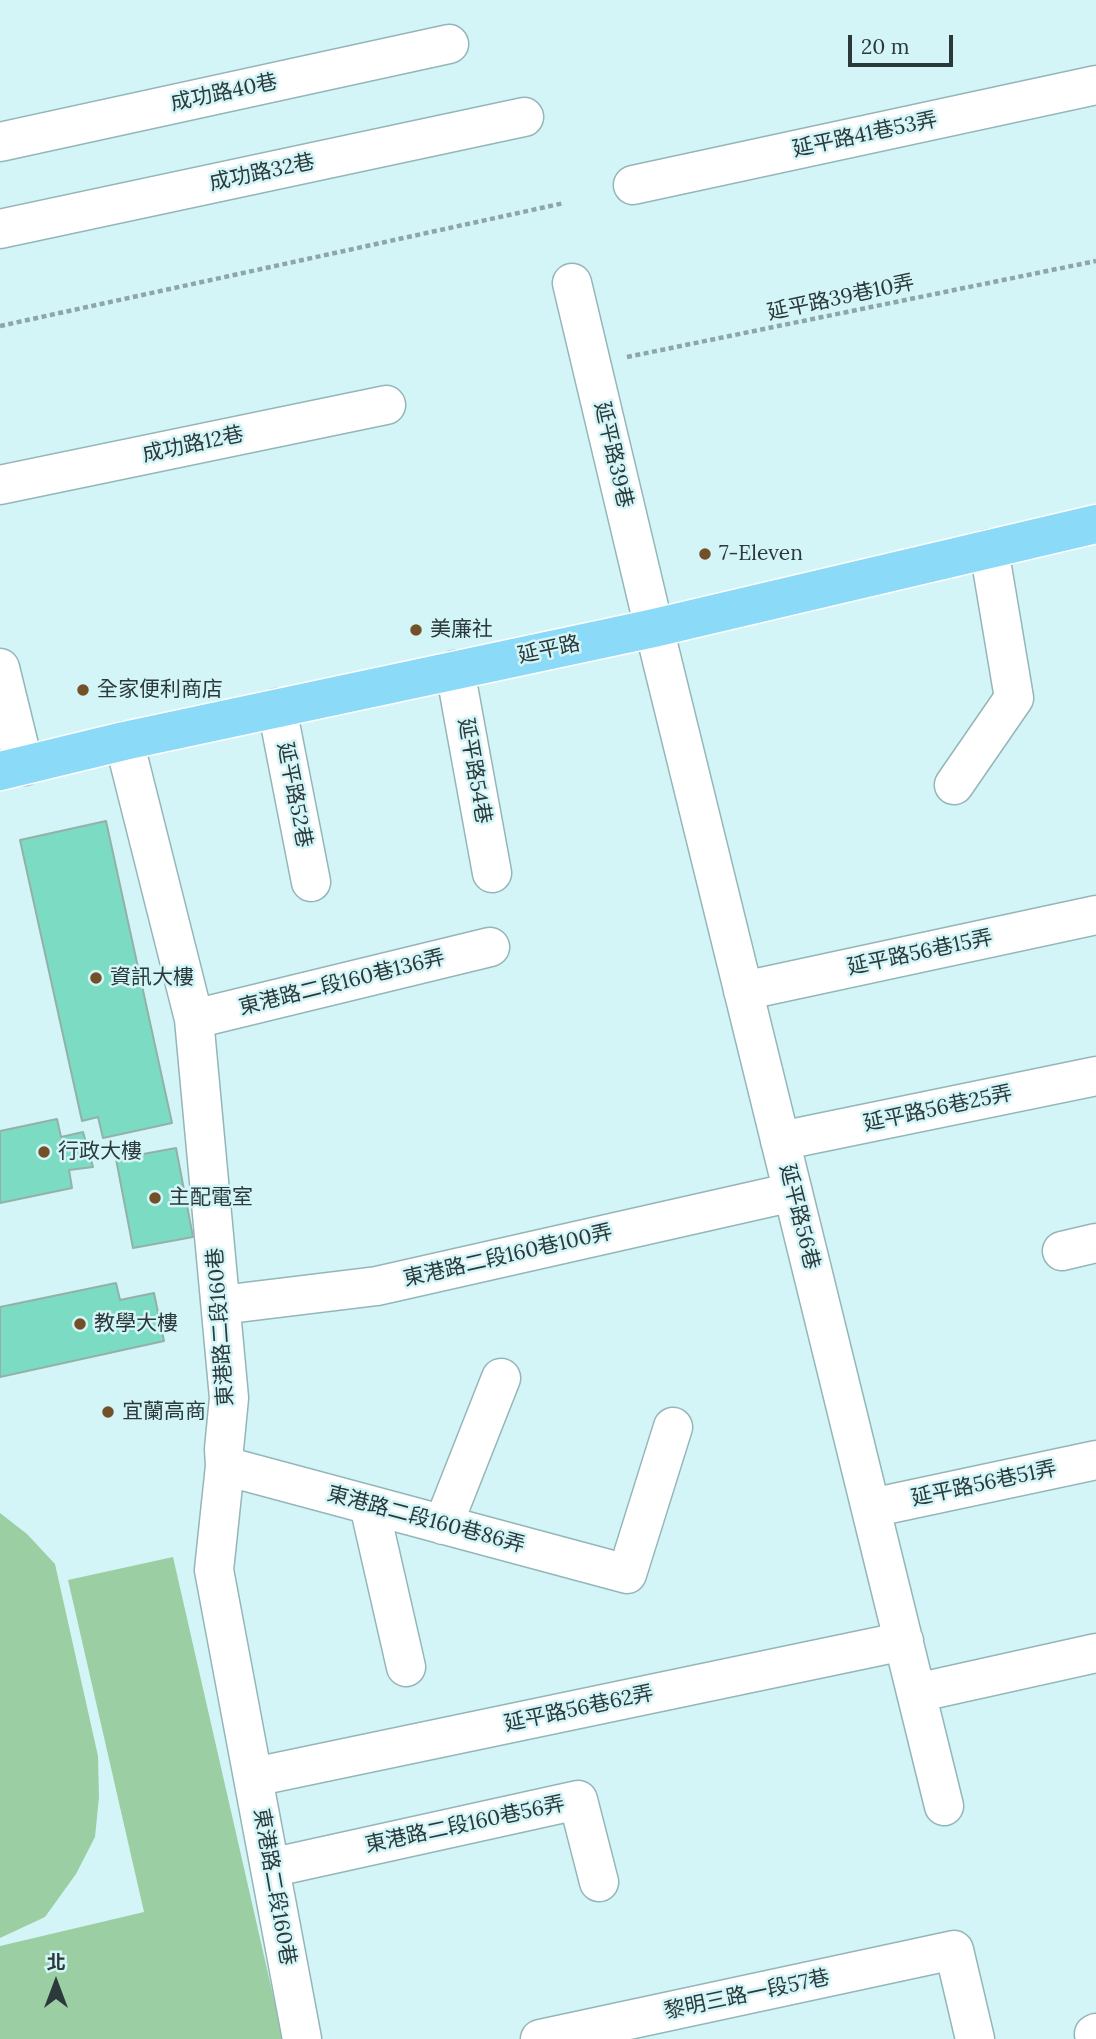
<!DOCTYPE html>
<html>
<head>
<meta charset="utf-8">
<style>
  body { margin:0 }
  #map { position:relative; width:1096px; height:2039px; overflow:hidden; background:#d3f5f7; font-family:Lora,"Noto Sans TC",serif }
  canvas { display:block }
  .north { position:absolute; left:21px; top:1948px; width:70px; height:70px; -webkit-text-stroke:5px #d3f5f7; paint-order:stroke; rotate:0deg; font-size:19px; font-weight:700; line-height:28px; text-align:center; color:#2c393a }
  .north::after { content:''; display:block; margin:auto; width:24px; height:32px; background:#2c393a; clip-path:polygon(50% 0,100% 100%,50% 72%,0 100%) }
  .scale { position:absolute; left:848px; top:35px; width:105px; height:32px; box-sizing:border-box; border:4px solid #2c393a; border-top:0; padding-left:9px; font-size:21px; line-height:24px; white-space:nowrap; color:#2c393a; -webkit-text-stroke:5px #d3f5f7; paint-order:stroke }
</style>
</head>
<body>
<div id="map">
<canvas width="1096" height="2039"></canvas>
<div class="north">北</div>
<div class="scale">20 m</div>
</div>
<script>
const ctx = document.querySelector('canvas').getContext('2d');
ctx.lineJoin = 'round';
function fill(path, color) {
  ctx.fillStyle = color;
  ctx.fill(path, 'evenodd');
}
function shape(rows) {
  const path = new Path2D();
  for (const r of rows) {
    path.moveTo(r[0], r[1]);
    for (let i = 2; i < r.length; i += 2) path.lineTo(r[i], r[i + 1]);
  }
  return path;
}
function trace(path, color, width, dash) {
  ctx.strokeStyle = color;
  ctx.lineWidth = width;
  ctx.lineCap = dash ? 'butt' : 'round';
  ctx.setLineDash(dash || []);
  ctx.stroke(path);
}
function write(font, color, halo, rows, align = 'center') {
  ctx.font = font + ' Lora,"Noto Sans TC",serif';
  ctx.lineWidth = 5;
  ctx.setLineDash([]);
  ctx.textBaseline = 'middle';
  ctx.strokeStyle = halo;
  ctx.fillStyle = color;
  for (const [text, x, y, turn = 0] of rows) {
    ctx.save();
    ctx.translate(x, y);
    ctx.rotate((+turn || 0) * Math.PI / 180);
    ctx.textAlign = isNaN(turn) ? turn : align;
    if (halo) ctx.strokeText(text, 0, 0);
    ctx.fillText(text, 0, 0);
    ctx.restore();
  }
}
const green = shape([
  [0,1513,27,1534,55,1564,98,1756,99,1797,95,1837,76,1874,45,1917,0,1938],
  [173,1557,283,2039,0,2039,0,1946,144,1912,68,1580]
]);
const building = shape([
  [106,821,172,1123,103,1138,98,1117,82,1121,20,840,106,821],
  [57,1119,61,1137,83,1132,93,1167,69,1170,72,1188,0,1203,0,1131,57,1119],
  [176,1148,193,1237,133,1248,116,1159,176,1148],
  [116,1283,120,1300,154,1293,164,1341,0,1377,0,1307,116,1283]
]);
const path = shape([
  [0,326,564,203],
  [627,357,1096,261]
]);
const minor = shape([
  [0,142,449,44],
  [633,185,1096,85],
  [0,229,524,117],
  [572,283,654,628,944,1806],
  [0,485,386,405],
  [0,668,24,766],
  [455,670,492,873],
  [277,708,311,882],
  [124,741,194,1019,229,1398,224,1449,225,1466,214,1570,302,2039],
  [954,785,1014,698,989,549],
  [743,991,1096,915],
  [194,1019,490,947],
  [780,1141,1096,1076],
  [1062,1251,1096,1243],
  [221,1305,377,1286,793,1192],
  [225,1466,627,1574,673,1427],
  [369,1505,406,1667],
  [871,1508,1096,1460],
  [443,1525,501,1378],
  [916,1693,1096,1653],
  [254,1777,904,1641],
  [270,1868,578,1800,599,1882],
  [1094,2034,1096,2033],
  [540,2039,954,1950,975,2039]
]);
const major = shape([
  [0,771,124,741,654,628,1096,524]
]);
const markers = [
  [705,554,7,"#725128"],
  [416,630,7,"#725128"],
  [83,690,7,"#725128"],
  [96,978,7,"#725128"],
  [44,1152,7,"#725128"],
  [155,1198,7,"#725128"],
  [80,1324,7,"#725128"],
  [108,1412,7,"#725128"]
];
const streetNames = [
  ["成功路40巷",224,93,-12],
  ["延平路41巷53弄",865,135,-12],
  ["成功路32巷",262,173,-12],
  ["延平路39巷10弄",841,298,-12],
  ["成功路12巷",193,445,-12],
  ["延平路39巷",613,455,77],
  ["延平路",549,650,-12],
  ["延平路54巷",474,771,80],
  ["延平路52巷",294,795,79],
  ["延平路56巷15弄",920,953,-12],
  ["東港路二段160巷136弄",342,983,-14],
  ["延平路56巷25弄",938,1109,-12],
  ["延平路56巷",799,1217,76],
  ["東港路二段160巷100弄",508,1256,-13],
  ["東港路二段160巷",221,1327,-94],
  ["延平路56巷51弄",984,1484,-12],
  ["東港路二段160巷86弄",426,1520,15],
  ["延平路56巷62弄",579,1709,-12],
  ["東港路二段160巷56弄",465,1825,-12],
  ["東港路二段160巷",274,1887,80],
  ["黎明三路一段57巷",747,1995,-12]
];
const poiNames = [
  ["7-Eleven",719,554],
  ["美廉社",430,630],
  ["全家便利商店",97,690],
  ["資訊大樓",110,978],
  ["行政大樓",58,1152],
  ["主配電室",169,1198],
  ["教學大樓",94,1324],
  ["宜蘭高商",122,1412]
];
fill(green, '#9ccea3');
fill(building, '#7cdcc3');
trace(building, '#93b1a8', 2);
trace(minor, '#95b6b8', 41);
trace(major, '#fff', 41);
trace(path, '#8da7a8', 4.5, [5, 3.5]);
trace(minor, '#fff', 38);
trace(major, '#8adaf8', 38);
for (const [x, y, r, color] of markers) {
  const dot = new Path2D();
  dot.arc(x, y, r, 0, 2 * Math.PI);
  ctx.fillStyle = color;
  ctx.fill(dot);
  trace(dot, '#d3f5f7', 2.5);
}
write('21px', '#2c393a', '#d3f5f7', streetNames);
write('21px', '#2c393a', '#d3f5f7', poiNames, 'left');
</script>
</body>
</html>
